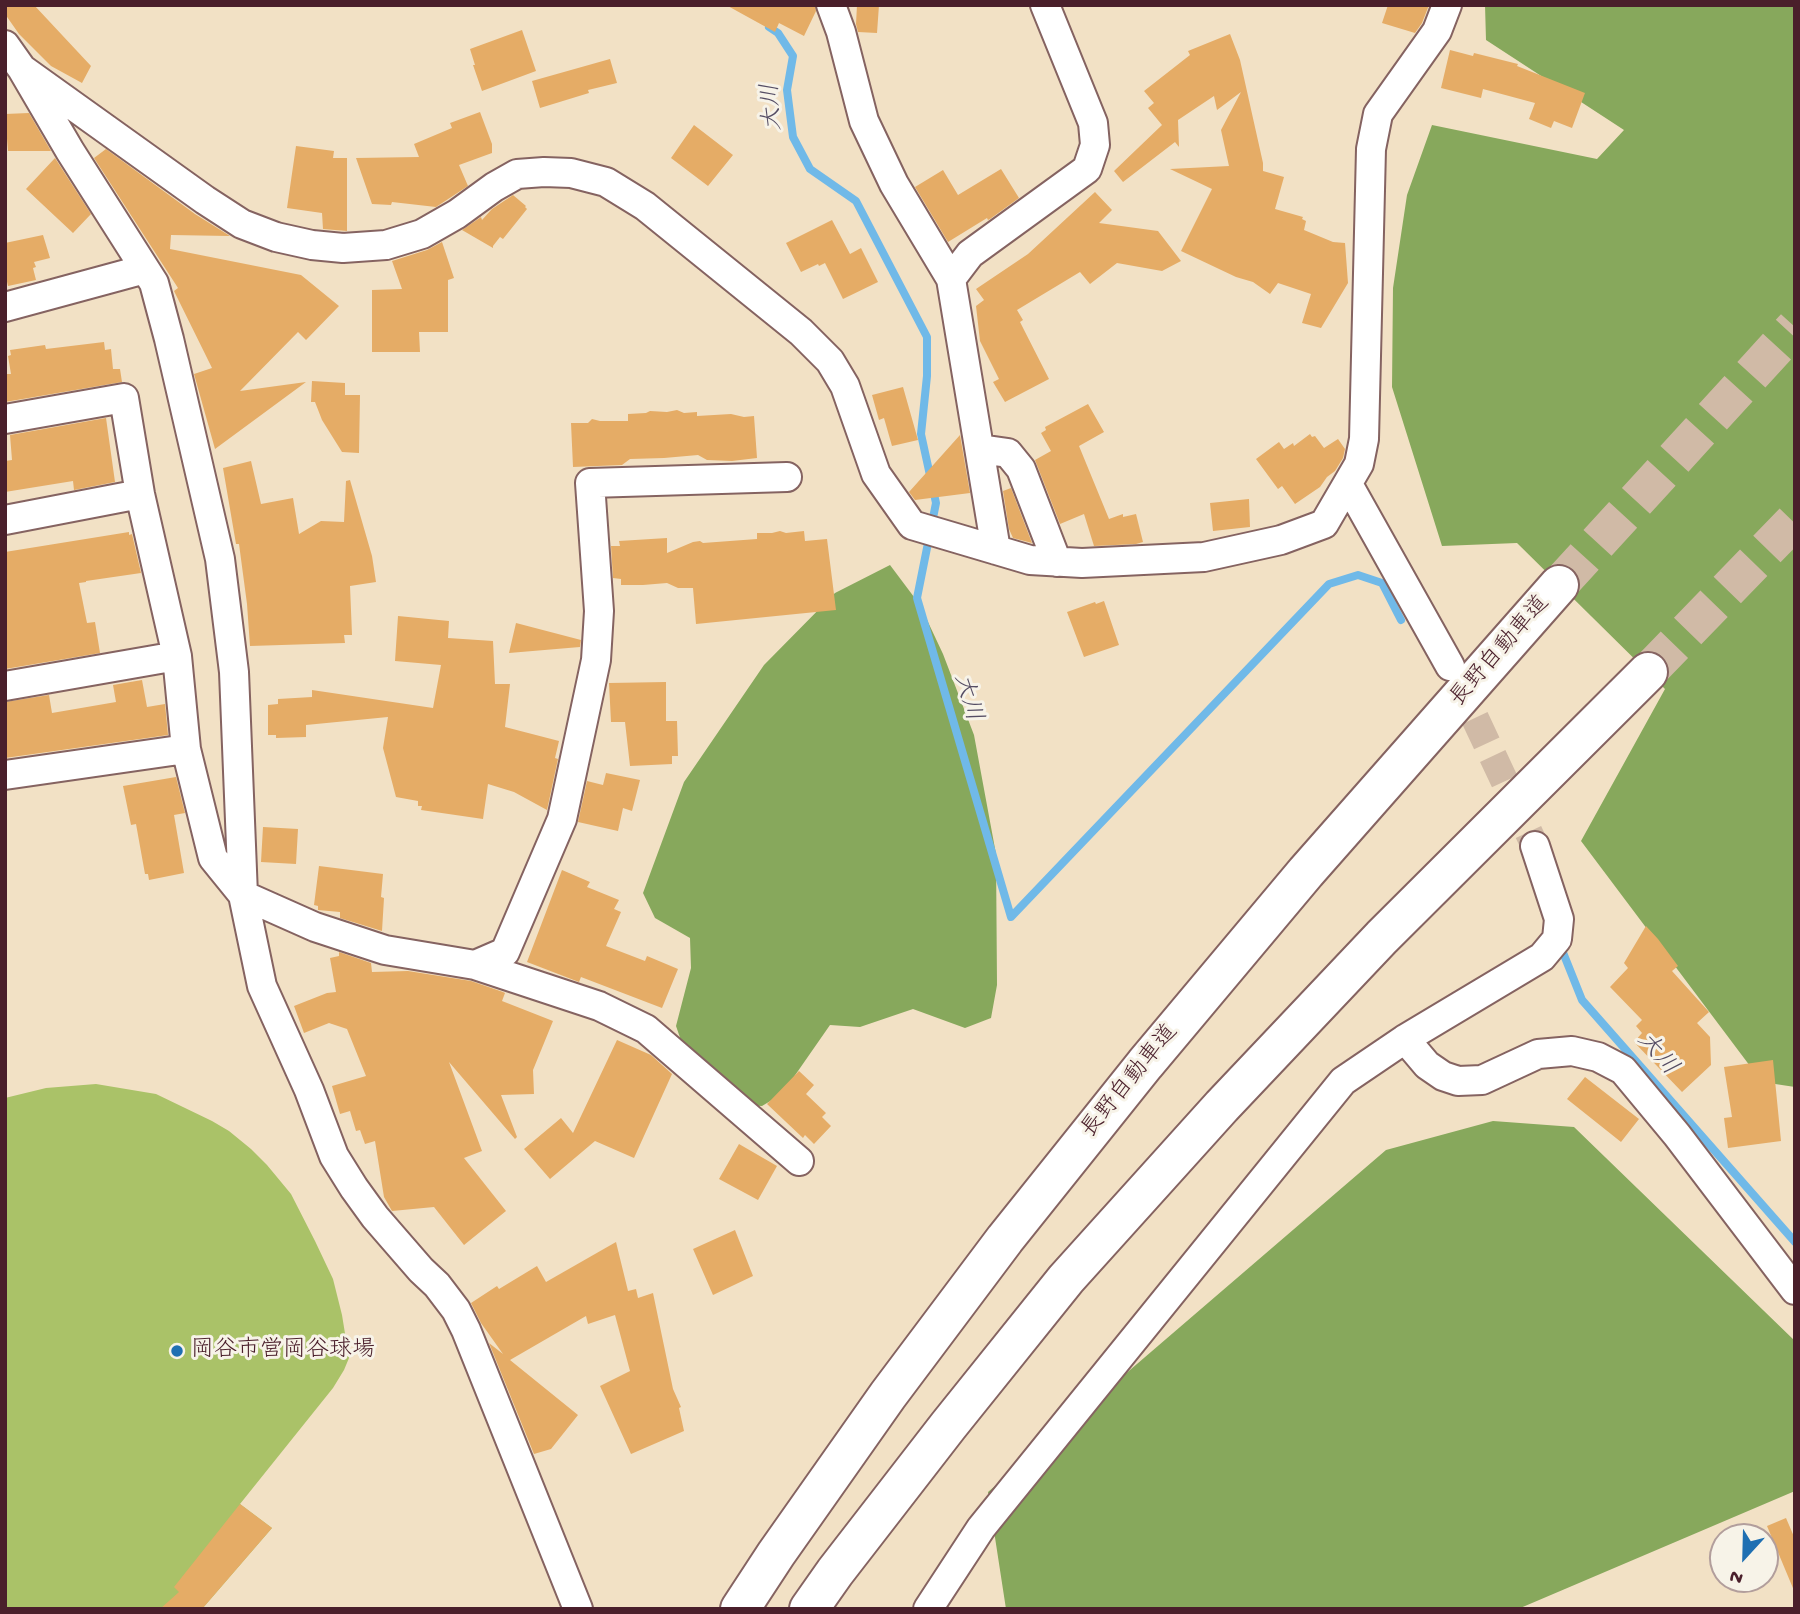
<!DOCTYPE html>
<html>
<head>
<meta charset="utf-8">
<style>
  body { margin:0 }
  #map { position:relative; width:1800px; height:1614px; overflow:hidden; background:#f2e1c5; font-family:"Gochi Hand",sans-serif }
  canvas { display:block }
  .frame { position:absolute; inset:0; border:7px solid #4a1f2b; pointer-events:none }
  .north { position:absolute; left:1709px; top:1523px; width:70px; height:70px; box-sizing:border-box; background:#f7f3e8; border:2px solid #b29e9c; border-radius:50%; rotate:202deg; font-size:19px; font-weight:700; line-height:28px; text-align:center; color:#4a1f2b }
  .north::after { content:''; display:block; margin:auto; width:24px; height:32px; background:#1f6fb2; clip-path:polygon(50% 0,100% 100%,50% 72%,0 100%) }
</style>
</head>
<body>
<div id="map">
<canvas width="1800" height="1614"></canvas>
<div class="frame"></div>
<div class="north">N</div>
</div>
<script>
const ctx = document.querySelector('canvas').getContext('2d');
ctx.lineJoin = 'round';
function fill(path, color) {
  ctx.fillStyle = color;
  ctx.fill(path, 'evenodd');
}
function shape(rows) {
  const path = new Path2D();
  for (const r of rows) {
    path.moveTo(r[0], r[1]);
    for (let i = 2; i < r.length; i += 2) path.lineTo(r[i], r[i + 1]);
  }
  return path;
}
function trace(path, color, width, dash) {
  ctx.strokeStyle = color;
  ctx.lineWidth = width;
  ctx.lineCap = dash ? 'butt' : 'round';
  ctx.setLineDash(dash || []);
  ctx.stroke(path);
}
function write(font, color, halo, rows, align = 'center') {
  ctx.font = font + ' "Gochi Hand","Klee One",sans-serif';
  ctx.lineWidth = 6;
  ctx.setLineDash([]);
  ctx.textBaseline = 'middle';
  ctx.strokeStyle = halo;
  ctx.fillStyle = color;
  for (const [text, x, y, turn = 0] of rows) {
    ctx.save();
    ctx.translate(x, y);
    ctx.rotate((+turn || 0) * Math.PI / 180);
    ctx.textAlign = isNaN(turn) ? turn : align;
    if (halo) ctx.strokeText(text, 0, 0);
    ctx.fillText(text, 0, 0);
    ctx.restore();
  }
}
const green = shape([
  [96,1084,156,1094,212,1121,229,1131,251,1149,267,1165,291,1194,315,1241,333,1279,342,1315,349,1358,344,1370,333,1388,240,1504,272,1528,202,1609,5,1609,5,1098,46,1088]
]);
const forest = shape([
  [1485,5,1795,5,1795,1087,1762,1082,1581,841,1665,689,1517,543,1442,546,1392,387,1393,288,1407,195,1432,125,1597,159,1624,130,1486,40],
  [890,565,920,605,943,654,974,735,996,854,997,985,991,1018,965,1028,913,1009,860,1027,830,1025,782,1094,762,1106,737,1105,686,1055,676,1026,691,968,690,938,655,918,643,893,684,782,764,665,835,593],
  [1493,1121,1574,1127,1795,1341,1795,1491,1518,1609,1006,1609,988,1492,1386,1150]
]);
const stream = shape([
  [769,27,778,33,793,56,787,90,793,137,810,169,856,201,927,337,927,376,921,434,936,503,917,598,1011,917,1329,584,1358,575,1382,583,1401,620],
  [1560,945,1582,1000,1795,1242]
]);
const building = shape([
  [5,5,34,5,91,66,82,83,51,66,19,34,5,14],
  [726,5,815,5,816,11,804,36,779,23,775,32],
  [857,5,879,5,877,33,858,32,856,24],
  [1388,5,1429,5,1422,23,1415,33,1382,23],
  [522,30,536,71,482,91,473,65,475,65,470,49],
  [1230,34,1240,60,1263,163,1263,171,1284,177,1275,209,1303,217,1302,219,1306,221,1304,230,1333,242,1345,243,1348,283,1321,328,1302,323,1311,294,1278,283,1270,294,1253,282,1236,277,1181,251,1212,189,1170,169,1229,166,1221,130,1241,92,1217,110,1214,96,1178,120,1179,147,1175,142,1123,182,1114,171,1162,125,1148,108,1154,103,1144,91,1190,55,1188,51],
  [1450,50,1473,56,1474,53,1518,64,1517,66,1585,93,1572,128,1554,121,1551,128,1529,119,1535,103,1483,89,1481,98,1441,88],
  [610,59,617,83,588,90,589,93,540,108,532,81],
  [480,112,492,144,492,153,459,165,468,186,436,207,392,202,391,205,372,204,356,158,419,157,414,144,452,128,450,123],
  [29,113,51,151,8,151,5,114],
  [694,125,733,155,708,186,671,158],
  [296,146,334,151,333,158,347,158,347,231,323,229,322,213,287,208],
  [106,149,195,214,230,236,171,235,170,249,301,275,339,306,306,340,298,332,240,391,306,382,215,449,194,374,212,368,174,291,178,288,94,158],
  [55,158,91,214,73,233,26,189],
  [1001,169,1019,198,990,219,988,220,987,218,948,242,915,187,943,170,958,195],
  [1095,192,1112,210,1099,223,1158,231,1181,261,1162,271,1117,263,1090,284,1080,272,1017,310,1023,320,1020,322,1049,379,1005,402,993,382,999,379,980,341,976,306,984,300,976,289,1028,254],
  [513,195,526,206,525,207,527,209,503,239,500,237,493,246,493,248,462,230,481,217,482,220,492,209],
  [832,220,850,254,861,248,878,282,843,299,825,263,819,266,818,264,801,272,786,243],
  [43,235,50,258,34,262,36,267,33,268,36,280,8,286,5,273,5,243],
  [442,242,454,278,448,280,448,332,419,332,420,352,372,352,372,290,402,289,392,261,427,250],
  [104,342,105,350,111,349,113,369,120,369,122,382,5,402,5,374,11,374,8,356,11,355,10,350,45,345,46,349],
  [312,381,345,383,345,395,360,395,359,453,342,452,322,420,315,402,311,402],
  [903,387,918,440,892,446,884,418,879,420,872,395],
  [1088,404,1104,432,1079,446,1109,519,1123,514,1123,517,1136,514,1143,542,1136,544,1094,546,1084,514,1060,524,1035,460,1051,451,1041,433,1046,430,1045,427],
  [677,410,684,413,697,412,697,416,731,414,744,417,754,416,757,458,732,461,707,460,698,455,664,458,630,459,622,465,573,467,571,423,588,423,592,419,600,421,628,421,628,414,646,413,650,411,667,412],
  [106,418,115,482,74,490,73,481,5,492,5,461,12,460,10,435],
  [1310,434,1312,437,1315,436,1324,448,1338,439,1345,449,1343,458,1335,471,1327,477,1320,487,1295,504,1282,486,1278,489,1256,459,1279,442,1284,449,1293,443,1294,446],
  [960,435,970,493,915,500,909,492],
  [251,461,261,504,293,498,299,534,321,521,344,522,346,481,350,480,372,556,376,582,350,586,352,635,344,635,345,643,250,646,247,604,239,544,236,544,223,468],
  [1011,488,1032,543,1013,538,1009,529,1003,491],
  [1249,499,1250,527,1213,531,1210,503],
  [780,531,786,533,804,531,805,541,827,539,836,610,696,624,693,588,678,588,667,583,643,585,621,585,621,579,613,578,611,546,620,546,619,541,667,538,667,553,693,542,700,541,703,543,757,539,757,533,772,533],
  [129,532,129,535,132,534,141,573,86,581,86,582,79,583,87,623,95,622,100,653,5,669,5,552],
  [1104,601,1119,645,1084,657,1067,612,1095,602,1096,604],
  [398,616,449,621,448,638,493,641,495,684,510,684,505,727,559,741,555,758,558,759,547,810,514,792,488,784,483,819,421,810,422,806,418,806,418,801,396,797,383,748,388,717,306,725,306,737,276,738,276,735,268,735,268,705,278,704,278,699,312,697,312,690,433,708,441,665,395,661],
  [516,623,581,640,580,647,509,653],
  [142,680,147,707,165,704,168,735,5,758,5,702,49,695,52,713,116,702,113,685],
  [666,682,666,721,677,721,678,756,672,756,672,764,630,766,625,722,611,722,609,683],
  [606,773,640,780,632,811,623,808,618,831,578,822,587,781,603,785],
  [176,777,185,813,174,815,184,873,149,880,148,874,145,874,136,824,131,825,123,786],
  [263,827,298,829,296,864,261,862],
  [319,866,383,874,381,897,384,898,382,931,340,918,340,912,318,910,318,906,314,905],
  [562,870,590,882,587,887,619,900,614,909,621,912,606,946,645,961,647,956,678,969,662,1008,581,977,579,982,527,962],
  [1646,926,1658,939,1678,966,1672,971,1709,1012,1697,1023,1710,1037,1711,1065,1682,1092,1634,1042,1642,1033,1636,1026,1642,1020,1610,987,1628,968,1624,963],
  [339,952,371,963,372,972,408,971,471,981,503,992,505,993,502,1001,553,1021,533,1070,534,1094,501,1095,517,1137,515,1139,449,1062,482,1151,464,1158,506,1211,464,1245,434,1207,392,1211,384,1197,375,1141,365,1144,360,1130,356,1131,350,1111,340,1114,332,1086,366,1076,347,1029,329,1023,304,1033,294,1006,327,993,336,992,330,958,339,956],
  [617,1040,651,1055,672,1074,634,1158,595,1141,550,1179,524,1149,561,1118,573,1133],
  [1773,1060,1781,1141,1728,1148,1724,1118,1732,1117,1724,1067],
  [799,1071,814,1085,806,1094,826,1113,822,1117,831,1126,814,1144,805,1135,803,1138,767,1104],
  [1585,1077,1639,1119,1621,1142,1567,1099],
  [739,1144,777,1166,758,1200,719,1179],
  [735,1230,753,1276,713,1295,693,1249],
  [616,1242,628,1291,636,1289,638,1298,653,1293,673,1389,681,1407,679,1408,684,1431,631,1454,600,1386,630,1371,615,1315,588,1324,586,1316,510,1360,578,1415,551,1449,534,1454,489,1343,503,1354,481,1323,471,1303,497,1286,499,1289,537,1266,546,1282],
  [240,1504,272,1528,202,1609,160,1609,179,1592,174,1587],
  [1786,1518,1795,1539,1795,1593,1767,1526]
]);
const streetTunnel = shape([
  [1457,680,1535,846]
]);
const highwayTunnel = shape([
  [1559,585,1795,327],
  [1648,672,1795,520]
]);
const street = shape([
  [831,5,841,32,864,121,894,184,951,279,996,550],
  [5,45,22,69,70,151,154,283,169,339,220,559,234,672,243,895,262,986,309,1090,334,1156,354,1188,375,1217,421,1270,437,1285,456,1310,466,1330,578,1609],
  [22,69,205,200,242,224,276,237,312,245,343,248,386,245,422,234,457,214,494,187,517,174,544,172,571,173,606,182,645,206,801,332,830,361,845,386,876,474,912,525,1030,560,1082,563,1204,557,1281,540,1324,524,1359,464,1364,439,1371,149,1378,114,1437,31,1447,5],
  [951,279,970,254,1087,169,1095,145,1093,123,1045,5],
  [5,307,145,269],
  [5,419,124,398,140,494,177,656,186,749,213,858,243,895,315,927,385,950,475,965,505,952,562,819,596,660,599,611,590,483,787,477],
  [980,449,1008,453,1021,469,1057,562],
  [1348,484,1450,666],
  [5,520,140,494],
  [5,686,177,656],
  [5,775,186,749],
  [475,965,599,1006,646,1029,799,1161],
  [1405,1039,1427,1065,1443,1076,1458,1081,1482,1080,1538,1054,1572,1051,1598,1057,1623,1070,1677,1135,1795,1290],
  [928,1609,981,1528,1343,1081,1405,1039,1542,957,1557,939,1559,919,1535,846]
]);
const highway = shape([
  [740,1609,776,1554,888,1395,1005,1239,1145,1064,1306,872,1559,585],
  [809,1609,835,1572,948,1426,1066,1279,1222,1106,1382,937,1648,672]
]);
const markers = [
  [177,1351,7,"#1f6fb2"]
];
const streetNames = [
  ["長野自動車道",1501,652,-49],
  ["長野自動車道",1131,1082,-51]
];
const poiNames = [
  ["岡谷市営岡谷球場",191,1351]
];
const waterNames = [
  ["大川",774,107,-94],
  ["大川",966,698,74],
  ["大川",1656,1055,49]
];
fill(green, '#aac268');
fill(forest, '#87a85c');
trace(stream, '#70b9e8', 8);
fill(building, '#e5ac66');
trace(streetTunnel, '#d0baa6', 28, [28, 14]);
trace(highwayTunnel, '#d0baa6', 38, [38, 19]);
trace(street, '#856361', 32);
trace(highway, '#856361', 42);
trace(street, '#fff', 28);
trace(highway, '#fff', 38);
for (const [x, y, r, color] of markers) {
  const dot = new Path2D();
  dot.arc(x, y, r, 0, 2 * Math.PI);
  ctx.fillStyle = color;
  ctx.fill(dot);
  trace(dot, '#f7f3e8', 2.5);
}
write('23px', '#4a1f2b', '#f7f3e8', streetNames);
write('23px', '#4a1f2b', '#f7f3e8', poiNames, 'left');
write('italic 24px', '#554d64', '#f7f3e8', waterNames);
</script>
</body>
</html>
